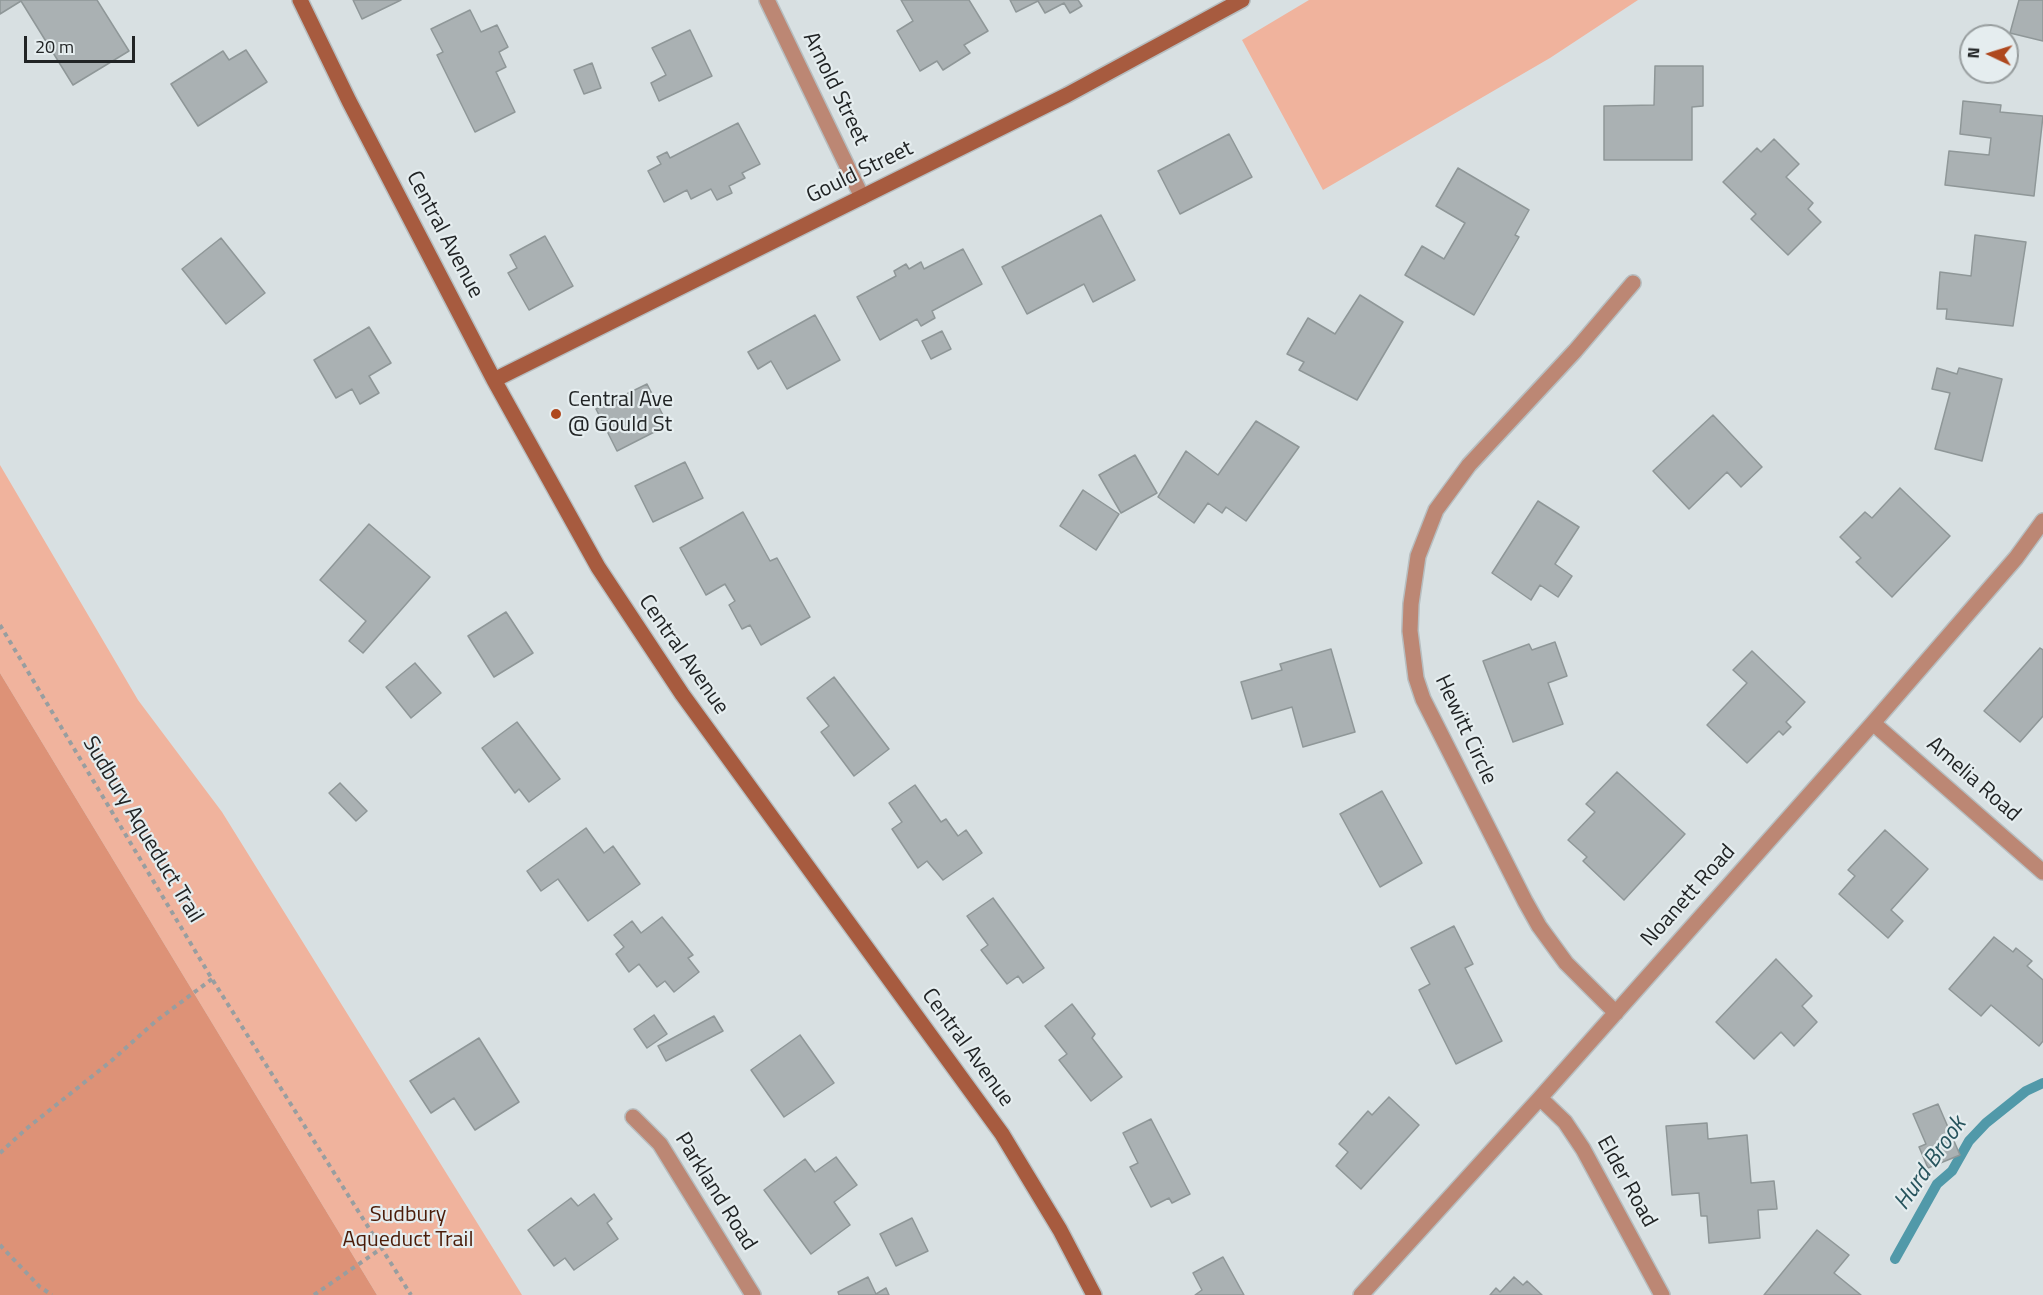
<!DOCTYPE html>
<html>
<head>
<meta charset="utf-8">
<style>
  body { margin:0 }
  #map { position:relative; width:2043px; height:1295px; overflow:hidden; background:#d8e0e2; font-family:"Titillium Web",sans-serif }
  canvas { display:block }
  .north { position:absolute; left:1959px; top:24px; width:60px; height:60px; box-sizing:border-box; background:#e5edef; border:2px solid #979d9e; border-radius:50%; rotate:274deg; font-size:16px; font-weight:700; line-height:24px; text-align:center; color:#212425 }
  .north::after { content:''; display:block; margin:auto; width:21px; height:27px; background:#ae481e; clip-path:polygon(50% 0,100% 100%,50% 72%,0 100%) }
  .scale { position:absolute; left:24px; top:36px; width:111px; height:27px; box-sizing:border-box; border:3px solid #212425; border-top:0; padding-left:8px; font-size:18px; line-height:21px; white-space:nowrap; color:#212425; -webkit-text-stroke:4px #e5edef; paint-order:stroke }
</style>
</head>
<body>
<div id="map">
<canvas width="2043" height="1295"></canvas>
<div class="north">N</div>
<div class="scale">20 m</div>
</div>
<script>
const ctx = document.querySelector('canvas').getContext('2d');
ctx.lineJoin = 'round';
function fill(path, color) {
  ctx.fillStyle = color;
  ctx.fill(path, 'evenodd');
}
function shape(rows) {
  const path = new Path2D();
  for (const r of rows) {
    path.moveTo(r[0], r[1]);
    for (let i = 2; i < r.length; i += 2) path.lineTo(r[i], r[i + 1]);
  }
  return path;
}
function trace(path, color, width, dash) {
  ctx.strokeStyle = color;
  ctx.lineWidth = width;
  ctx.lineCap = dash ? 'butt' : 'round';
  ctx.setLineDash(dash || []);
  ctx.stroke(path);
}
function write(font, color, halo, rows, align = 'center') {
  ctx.font = font + ' "Titillium Web",sans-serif';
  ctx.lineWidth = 4.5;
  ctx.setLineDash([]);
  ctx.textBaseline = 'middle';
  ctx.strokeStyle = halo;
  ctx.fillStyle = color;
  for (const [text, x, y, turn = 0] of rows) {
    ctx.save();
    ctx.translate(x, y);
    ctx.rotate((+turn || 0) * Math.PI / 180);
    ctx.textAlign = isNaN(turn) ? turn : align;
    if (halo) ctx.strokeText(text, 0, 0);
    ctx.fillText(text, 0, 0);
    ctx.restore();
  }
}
const green = shape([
  [1309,0,1638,0,1550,58,1323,190,1242,40],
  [0,465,138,700,222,812,522,1295,377,1295,0,673]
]);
const forest = shape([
  [0,673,377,1295,0,1295]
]);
const stream = shape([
  [1895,1259,1937,1184,1952,1171,1969,1141,1986,1123,2026,1091,2043,1083]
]);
const building = shape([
  [0,0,97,0,129,51,73,85,21,1,0,14,0,0],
  [353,0,401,0,362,19,353,0],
  [901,0,969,0,988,31,964,45,970,53,943,70,937,61,920,71,897,31,913,21,901,0],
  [1010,0,1078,0,1082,6,1070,13,1064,3,1045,13,1038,1,1016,12,1010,0],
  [2019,0,2043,0,2043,41,2010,33,2019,0],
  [470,10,481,32,497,25,508,47,499,52,506,67,496,72,515,112,475,132,437,55,443,52,431,29,470,10],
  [690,30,712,76,659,101,651,83,666,75,652,48,690,30],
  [246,50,267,82,198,126,171,84,223,51,229,60,246,50],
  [592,63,601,88,584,94,574,70,592,63],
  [1655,66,1703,66,1703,106,1692,107,1692,160,1604,160,1604,106,1654,105,1655,66],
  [1963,101,2001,105,2000,112,2043,116,2034,196,1945,185,1949,151,1989,155,1991,138,1960,134,1963,101],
  [738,123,760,164,742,173,745,178,729,186,732,193,717,200,711,189,691,199,687,190,664,202,648,171,661,164,657,157,667,152,670,158,738,123],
  [1229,134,1252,177,1180,214,1158,171,1229,134],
  [1774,139,1799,164,1786,177,1813,203,1808,209,1821,222,1788,255,1751,219,1756,214,1723,182,1757,148,1761,152,1774,139],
  [1458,168,1529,210,1515,235,1519,237,1474,315,1405,275,1422,246,1444,259,1465,223,1436,206,1458,168],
  [1101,215,1135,280,1093,302,1084,284,1027,314,1002,267,1101,215],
  [1975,235,2026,242,2013,326,1946,319,1947,309,1937,309,1940,272,1971,276,1975,235],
  [545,236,573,286,529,310,508,273,517,268,510,255,545,236],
  [221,238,265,293,226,324,182,269,221,238],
  [963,249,982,284,932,311,935,318,921,326,917,319,880,340,857,297,896,276,894,271,906,264,909,269,921,262,924,269,963,249],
  [1360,295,1403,322,1357,400,1299,370,1304,362,1287,354,1308,318,1335,334,1360,295],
  [815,315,840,360,787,389,771,361,758,369,748,352,815,315],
  [369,327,391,363,369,376,379,393,360,404,352,389,336,398,314,360,369,327],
  [942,331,951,349,931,359,922,341,942,331],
  [1937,368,1957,374,1959,368,2002,379,1982,461,1935,449,1950,393,1932,389,1937,368],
  [647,384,668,425,617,451,596,409,647,384],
  [1713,415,1762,467,1741,487,1727,472,1689,509,1653,471,1713,415],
  [1256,421,1299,447,1246,521,1226,507,1222,513,1208,503,1194,523,1158,497,1186,451,1218,475,1256,421],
  [1135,455,1157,493,1121,513,1099,475,1135,455],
  [685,462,703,498,653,522,635,486,685,462],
  [1900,488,1950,536,1892,597,1856,562,1861,558,1840,537,1865,512,1872,518,1900,488],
  [1083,490,1119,514,1096,550,1060,526,1083,490],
  [1538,501,1579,527,1555,564,1572,576,1558,597,1540,585,1531,600,1492,573,1538,501],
  [743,512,770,561,777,558,810,617,761,645,750,625,742,629,729,605,735,601,725,584,706,595,680,548,743,512],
  [369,524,430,577,363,653,349,641,366,621,320,580,369,524],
  [506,612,533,653,494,677,468,636,506,612],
  [1555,642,1567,676,1548,683,1563,724,1513,742,1483,661,1529,644,1532,650,1555,642],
  [2040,648,2043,650,2043,716,2020,742,1984,711,2040,648],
  [1331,649,1355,732,1303,747,1292,707,1252,719,1241,682,1282,670,1280,664,1331,649],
  [1752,651,1805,702,1786,722,1791,727,1783,735,1779,731,1747,763,1707,725,1747,683,1733,670,1752,651],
  [415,663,441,693,411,718,386,687,415,663],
  [834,677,889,749,854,776,821,732,829,726,807,698,834,677],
  [517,722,560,779,529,802,519,789,515,793,482,748,517,722],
  [1617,772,1685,834,1624,900,1583,861,1587,857,1568,840,1595,812,1586,804,1617,772],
  [340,783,367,811,356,821,329,793,340,783],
  [915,785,941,822,946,819,958,836,966,830,982,853,943,880,927,861,918,868,892,829,902,822,889,803,915,785],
  [1382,791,1422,863,1380,887,1340,814,1382,791],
  [586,828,604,853,613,846,640,884,588,921,558,879,541,891,527,871,586,828],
  [1885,830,1928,869,1891,910,1903,921,1888,938,1839,894,1855,876,1848,870,1885,830],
  [993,898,1044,968,1023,983,1018,976,1007,984,981,950,988,945,967,916,993,898],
  [662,917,693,955,688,958,699,972,674,992,665,981,657,987,639,964,629,972,616,954,624,947,614,935,632,921,641,933,662,917],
  [1454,926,1473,964,1465,968,1502,1041,1456,1064,1419,990,1430,984,1411,948,1454,926],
  [1994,937,2013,952,2016,948,2032,961,2027,966,2043,980,2043,1041,2039,1046,1991,1005,1981,1016,1949,989,1994,937],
  [1776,959,1812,996,1802,1006,1817,1022,1794,1046,1781,1032,1754,1059,1716,1022,1776,959],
  [1072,1004,1095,1034,1092,1038,1122,1077,1091,1101,1059,1060,1067,1054,1045,1026,1072,1004],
  [654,1015,667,1034,647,1048,634,1029,654,1015],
  [714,1016,723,1031,666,1061,658,1046,714,1016],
  [800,1035,834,1083,784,1117,751,1070,800,1035],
  [479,1038,519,1102,475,1130,454,1098,431,1113,410,1081,479,1038],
  [1389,1097,1419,1125,1361,1189,1336,1166,1348,1152,1339,1144,1368,1111,1372,1115,1389,1097],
  [1938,1104,1960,1155,1928,1168,1919,1147,1926,1144,1913,1114,1938,1104],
  [1151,1119,1190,1194,1172,1203,1169,1198,1151,1207,1130,1167,1138,1163,1123,1133,1151,1119],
  [1707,1123,1708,1139,1747,1135,1751,1183,1774,1181,1777,1209,1758,1210,1760,1238,1709,1243,1707,1216,1701,1216,1699,1193,1672,1195,1666,1126,1707,1123],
  [836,1157,857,1185,834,1202,850,1225,811,1254,764,1190,805,1159,815,1172,836,1157],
  [594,1194,612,1219,607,1223,618,1239,574,1270,565,1258,554,1266,528,1230,571,1198,578,1206,594,1194],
  [912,1218,928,1251,896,1266,880,1234,912,1218],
  [1817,1230,1849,1255,1834,1273,1861,1295,1764,1295,1817,1230],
  [1223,1257,1244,1295,1195,1295,1202,1290,1193,1273,1223,1257],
  [868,1277,876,1294,886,1288,889,1295,839,1295,838,1292,868,1277],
  [1514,1277,1523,1285,1527,1281,1542,1295,1490,1295,1496,1288,1500,1292,1514,1277]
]);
const path = shape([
  [0,625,212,979,411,1295],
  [0,1153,26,1129,110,1062,156,1021,212,979],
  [0,1245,40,1287,52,1295],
  [314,1295,382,1248]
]);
const street = shape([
  [767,0,862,197],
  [1873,723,2043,872],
  [1616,1013,1566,963,1539,926,1525,901,1423,699,1416,678,1410,631,1411,604,1418,556,1436,510,1469,465,1575,351,1633,283],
  [1540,1098,1565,1122,1583,1149,1662,1295],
  [633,1117,660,1144,753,1295],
  [1361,1295,1540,1098,1873,723,2016,558,2043,521]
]);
const secondary = shape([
  [300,0,349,101,494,380,598,567,682,694,1002,1134,1060,1230,1094,1295],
  [494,380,1067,95,1242,0]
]);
const markers = [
  [556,414,6,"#ae481e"]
];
const streetNames = [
  ["Arnold Street",835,89,64],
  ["Gould Street",860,173,-26],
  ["Central Avenue",444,235,62],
  ["Central Avenue",683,655,55],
  ["Hewitt Circle",1465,730,65],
  ["Amelia Road",1973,780,41],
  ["Sudbury Aqueduct Trail",142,830,59],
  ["Noanett Road",1689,896,-48],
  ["Central Avenue",967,1048,54],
  ["Elder Road",1626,1182,61],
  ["Parkland Road",715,1192,58]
];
const poiNames = [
  ["Central Ave",568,401],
  ["@ Gould St",568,426]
];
const parkNames = [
  ["Sudbury",408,1216],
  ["Aqueduct Trail",408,1241]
];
const waterNames = [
  ["Hurd Brook",1931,1164,-55]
];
fill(green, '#f0b39d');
fill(forest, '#dd9277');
trace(stream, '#5199a9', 10);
fill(building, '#aab1b3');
trace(building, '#8f9798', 1.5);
trace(street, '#b7bec0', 18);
trace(secondary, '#b7bec0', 18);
trace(path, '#989ea0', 4, [4.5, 4.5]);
trace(street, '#bc8774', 15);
trace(secondary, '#a75b3f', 15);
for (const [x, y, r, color] of markers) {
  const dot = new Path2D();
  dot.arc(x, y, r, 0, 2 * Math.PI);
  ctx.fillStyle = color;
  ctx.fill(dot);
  trace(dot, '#e5edef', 2);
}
write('22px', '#212425', '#e5edef', streetNames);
write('22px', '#212425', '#e5edef', poiNames, 'left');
write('22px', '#4b1c09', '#e5edef', parkNames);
write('italic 24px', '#27545d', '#e5edef', waterNames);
</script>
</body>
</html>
